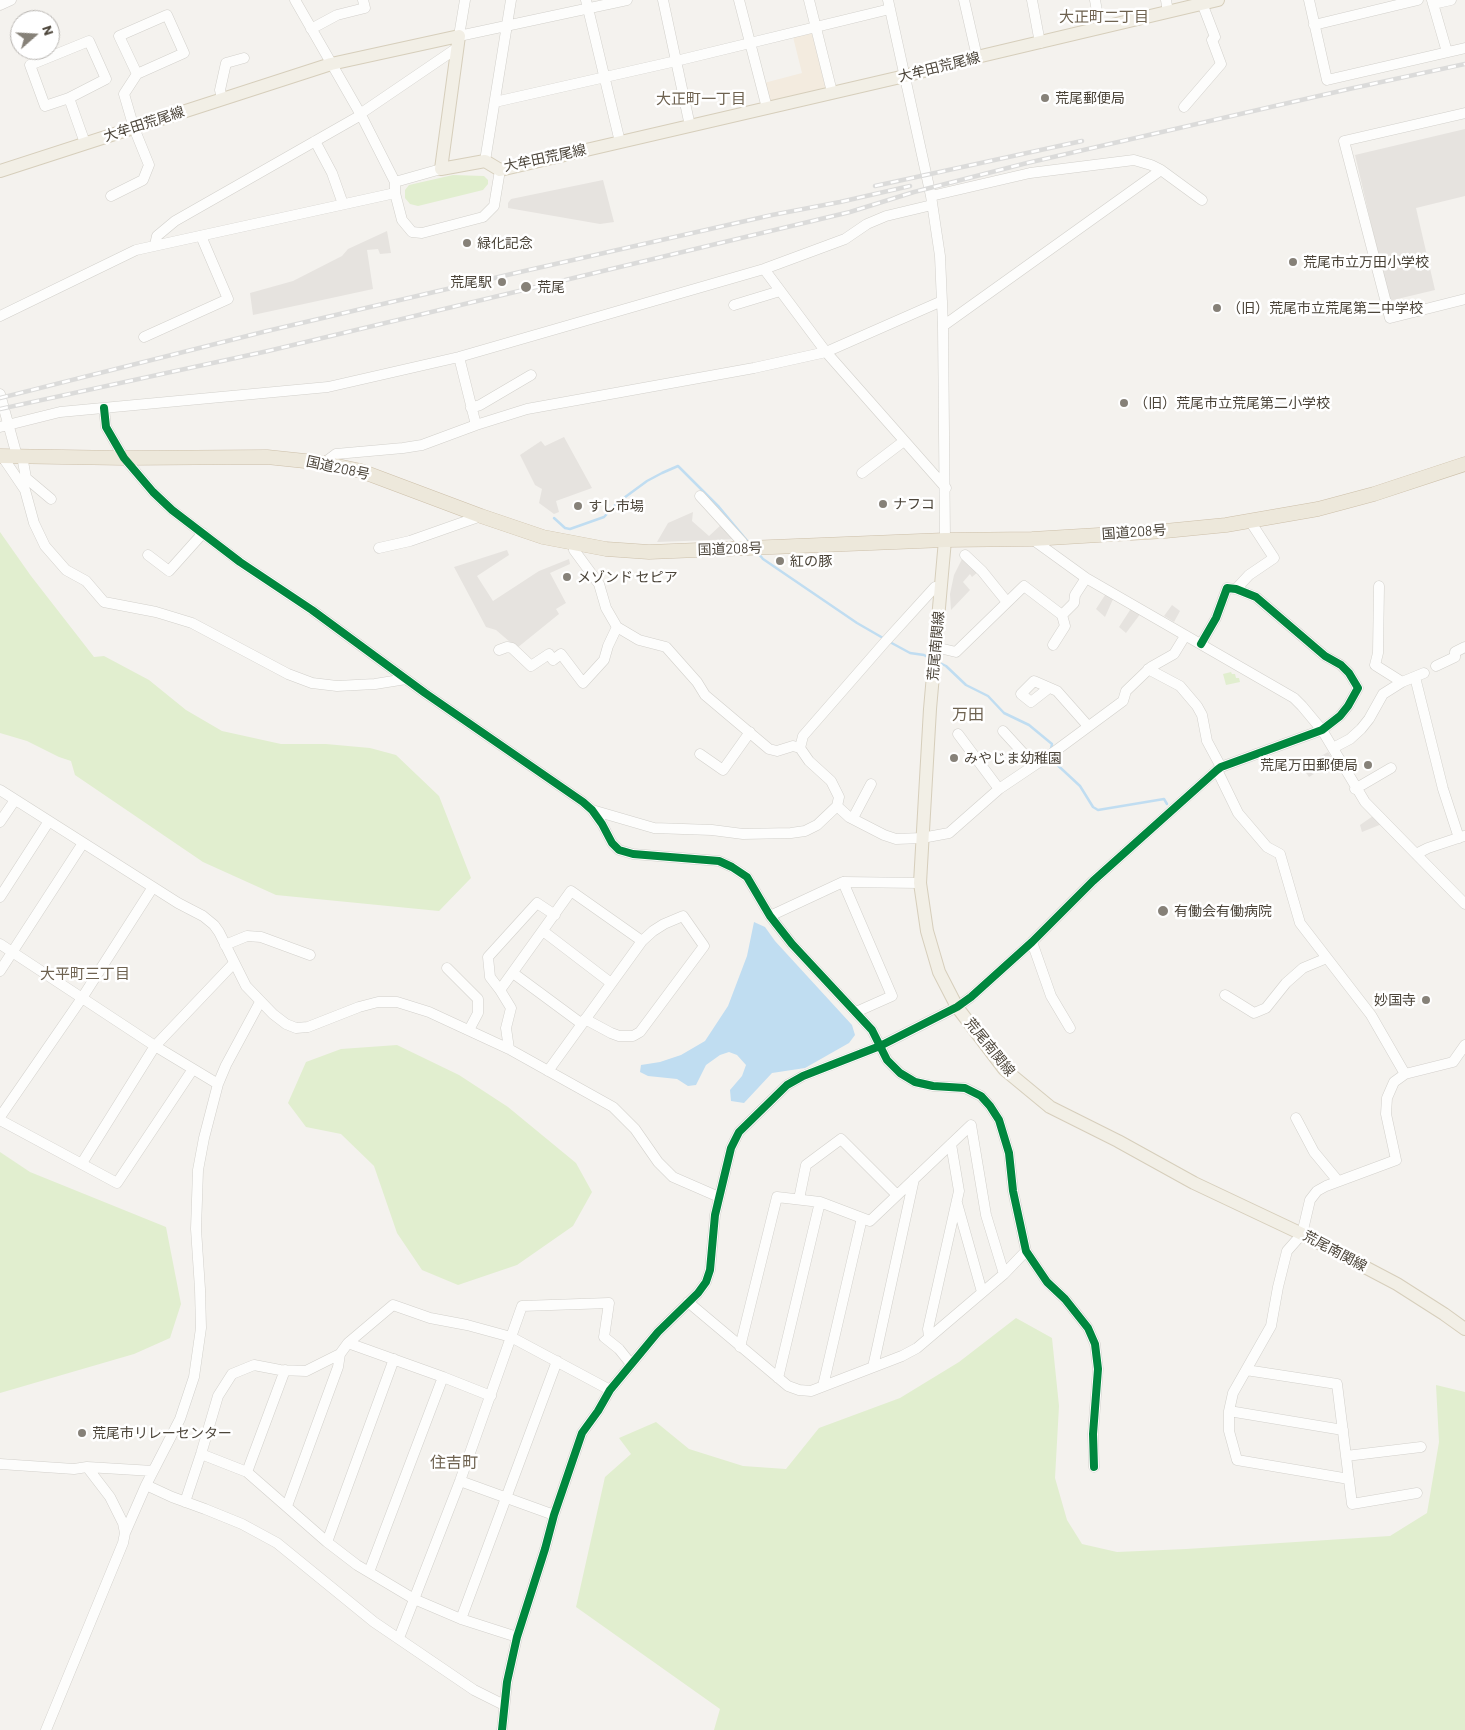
<!DOCTYPE html>
<html>
<head>
<meta charset="utf-8">
<style>
  body { margin:0 }
  #map { position:relative; width:1465px; height:1730px; overflow:hidden; background:#f4f2ee; font-family:Barlow,sans-serif }
  canvas { display:block }
  .north { position:absolute; left:10px; top:10px; width:50px; height:50px; box-sizing:border-box; background:#fff; border:1px solid #b7b4b0; border-radius:50%; rotate:71deg; font-size:14px; font-weight:700; line-height:20px; text-align:center; color:#4b4439 }
  .north::after { content:''; display:block; margin:auto; width:18px; height:22px; background:#868178; clip-path:polygon(50% 0,100% 100%,50% 72%,0 100%) }
</style>
</head>
<body>
<div id="map">
<canvas width="1465" height="1730"></canvas>
<div class="north">N</div>
</div>
<script>
const ctx = document.querySelector('canvas').getContext('2d');
ctx.lineJoin = 'round';
function fill(path, color) {
  ctx.fillStyle = color;
  ctx.fill(path, 'evenodd');
}
function shape(rows) {
  const path = new Path2D();
  for (const r of rows) {
    path.moveTo(r[0], r[1]);
    for (let i = 2; i < r.length; i += 2) path.lineTo(r[i], r[i + 1]);
  }
  return path;
}
function trace(path, color, width, dash) {
  ctx.strokeStyle = color;
  ctx.lineWidth = width;
  ctx.lineCap = dash ? 'butt' : 'round';
  ctx.setLineDash(dash || []);
  ctx.stroke(path);
}
function write(font, color, halo, rows, align = 'center') {
  ctx.font = font + ' Barlow,"Noto Sans JP",sans-serif';
  ctx.lineWidth = 5;
  ctx.setLineDash([]);
  ctx.textBaseline = 'middle';
  ctx.strokeStyle = halo;
  ctx.fillStyle = color;
  for (const [text, x, y, turn = 0] of rows) {
    ctx.save();
    ctx.translate(x, y);
    ctx.rotate((+turn || 0) * Math.PI / 180);
    ctx.textAlign = isNaN(turn) ? turn : align;
    if (halo) ctx.strokeText(text, 0, 0);
    ctx.fillText(text, 0, 0);
    ctx.restore();
  }
}
const commercial = shape([
  [814,32,829,90,769,104,764,83,802,73,793,37]
]);
const green = shape([
  [453,175,484,176,488,180,488,184,483,190,418,206,410,204,405,198,405,190,409,185],
  [0,532,31,576,94,657,104,656,149,680,186,710,222,731,281,744,326,744,370,748,396,755,439,796,471,878,439,911,276,895,203,862,75,775,71,761,59,757,27,741,0,733],
  [1231,672,1232,674,1235,674,1236,678,1239,678,1240,682,1226,685,1223,674],
  [397,1045,459,1075,508,1107,576,1163,592,1192,573,1226,517,1265,458,1285,422,1270,397,1233,374,1166,341,1134,306,1127,288,1103,306,1062,341,1049],
  [0,1152,30,1172,166,1227,181,1304,170,1338,134,1354,0,1393],
  [1016,1318,1052,1338,1059,1406,1055,1478,1067,1520,1082,1544,1117,1552,1186,1549,1390,1536,1427,1513,1439,1442,1436,1385,1465,1392,1465,1730,714,1730,720,1709,576,1607,605,1477,631,1454,619,1438,656,1422,689,1449,743,1466,786,1469,819,1428,900,1398,959,1362]
]);
const parking = shape([
  [1465,129,1465,196,1416,208,1435,290,1389,301,1355,155],
  [603,180,614,222,600,224,508,208,508,203,511,199],
  [387,231,391,253,380,254,378,249,367,250,373,289,253,315,250,293,293,281,342,256,348,249],
  [564,437,592,488,556,501,559,512,554,514,539,503,542,489,535,485,520,455,541,441,545,446],
  [693,512,692,521,709,536,722,524,737,539,657,542,668,523],
  [507,550,509,555,477,576,493,601,539,571,569,559,570,564,550,573,566,603,556,609,559,614,517,648,496,630,486,627,454,567],
  [962,559,979,571,972,577,970,574,963,582,970,590,951,610,950,594,954,575],
  [1107,592,1114,597,1105,617,1096,609],
  [1172,605,1180,611,1174,622,1164,616],
  [1132,607,1141,613,1126,633,1119,627],
  [1328,752,1334,762,1309,777,1302,767],
  [1373,816,1382,824,1362,832,1360,825]
]);
const water = shape([
  [754,922,765,927,775,941,852,1025,855,1035,849,1043,805,1068,772,1073,744,1103,731,1101,730,1090,742,1076,746,1065,737,1055,729,1052,720,1055,706,1065,696,1085,688,1086,677,1079,648,1076,640,1072,641,1065,660,1062,681,1055,705,1041,728,1006,747,956]
]);
const stream = shape([
  [554,518,565,528,570,529,604,517,617,503,647,481,662,473,678,466,719,507,749,543],
  [758,553,763,559,857,623,883,638],
  [888,641,910,653,924,655,931,659],
  [938,662,946,666,966,685,988,696,1004,713,1029,725,1052,744,1051,749],
  [1051,759,1080,786,1093,807,1098,810,1164,799,1167,804]
]);
const minor = shape([
  [295,0,361,115,395,182,395,193,402,220,412,232,422,233,483,217,494,206,500,170],
  [465,0,459,36,627,0],
  [586,0,620,142],
  [663,0,690,126],
  [739,0,767,108],
  [809,0,832,92],
  [888,0,931,196,940,256,943,326,945,540],
  [964,0,977,57],
  [1032,0,1040,43],
  [1095,0,1100,28],
  [1166,0,1168,12],
  [1309,0,1327,80,1465,48],
  [1432,0,1447,52],
  [1433,4,1451,0],
  [0,5,11,0],
  [1314,25,1418,0],
  [311,29,337,15,365,8,363,0],
  [69,98,106,79,89,41,30,65,45,106,69,98,85,143],
  [222,99,220,90,226,63,244,58],
  [495,102,676,61,890,9],
  [1184,107,1221,64,1212,40,1215,37,1202,3],
  [1465,113,1344,141,1390,318,1465,299],
  [360,114,457,48],
  [315,141,332,173,343,204],
  [485,161,511,0],
  [395,182,441,169],
  [111,196,143,180,149,165,134,128,124,94,137,74,119,36,167,15,184,53,137,74],
  [931,196,1030,173,1134,160,1151,165,1161,170,1202,200],
  [155,245,157,236,175,221,361,115],
  [764,269,826,352,946,488],
  [734,305,780,291],
  [0,316,136,250,395,193],
  [943,326,1161,170],
  [144,337,228,299,201,236],
  [459,357,476,425],
  [0,394,17,456],
  [104,408,106,427,124,458,153,492,172,510,240,562,312,610,425,693,583,802,592,810,602,824,612,843,619,850,633,854,719,861,732,867,747,877,770,916,792,944,872,1030,887,1060,900,1073,915,1082,933,1086,965,1088,981,1096,990,1106,999,1120,1009,1153,1013,1191,1026,1251,1047,1282,1065,1299,1088,1328,1095,1344,1098,1369,1093,1434,1094,1467],
  [471,408,480,405,531,375],
  [0,427,60,412,328,387,459,357,764,269,845,239,867,224,886,216,932,205],
  [2,456,25,490,34,523,45,546,66,570,86,581,104,602,156,612,192,623,288,674,312,683,337,686,375,684,406,679],
  [22,456,26,478,51,499],
  [324,463,336,454,403,448,422,445,476,425,527,409,754,368,826,352,942,301],
  [862,473,904,441],
  [700,496,742,542,745,549],
  [1032,539,1086,578,1294,698,1302,706,1322,730,1365,802,1465,904],
  [575,545,574,550,599,584,606,608,617,627,639,640,666,647,697,682,705,695,769,749,777,751,793,746,800,748,803,736,885,642,935,587,941,589],
  [379,548,410,541,481,516],
  [148,555,169,571,203,533],
  [965,555,982,571,1007,602],
  [1379,586,1378,653,1375,665,1402,682],
  [1236,589,1249,575,1274,558,1250,521],
  [1053,645,1065,626,1062,615,1074,603,1075,595,1086,578],
  [935,647,956,652,1024,586,1062,615],
  [499,650,507,647,512,648,531,666,549,654,553,660,561,654,583,683,604,660,608,646,617,627],
  [1436,666,1455,657,1455,652,1465,647],
  [1148,669,1180,686,1197,706,1202,715,1207,741,1221,767],
  [1415,677,1443,789,1459,838],
  [1049,688,1031,702,1021,694,1034,681,1057,691,1088,726],
  [1003,731,1034,765],
  [958,734,999,789],
  [1333,748,1350,739,1361,729,1369,719,1383,694,1402,682,1424,673],
  [700,754,723,770,750,732],
  [1217,770,1238,813,1267,847,1280,854,1300,923,1371,1015,1405,1074],
  [1355,789,1391,768],
  [0,790,178,903,203,916,214,925,219,932,246,986,273,1014,286,1024,296,1028,308,1027,359,1007,378,1002,397,1002,429,1012,509,1049,613,1107,635,1129,658,1162,673,1177,719,1197],
  [837,806,849,817,884,835,896,839,922,838,949,833,999,789,1054,752,1123,701,1126,691,1151,667,1174,654,1185,636],
  [592,810,654,828,712,830,743,834,791,833,805,831,817,825,837,806,839,797,831,781,809,761,800,748],
  [853,818,871,784],
  [0,822,15,800],
  [1416,854,1428,848,1464,836],
  [843,882,892,996,856,1012],
  [0,897,49,821],
  [770,916,843,882,920,883],
  [543,931,611,983],
  [1032,942,1051,996,1070,1028],
  [0,944,155,1046,218,1084],
  [225,945,247,936,261,937,310,955],
  [447,968,478,999,478,1013,469,1030],
  [0,971,83,843],
  [513,973,582,1024],
  [500,990,571,891,642,941],
  [1225,995,1254,1013,1266,1008,1286,983,1303,968,1327,958],
  [509,1049,506,1028,511,1008,500,990,490,977,488,957,537,903,555,915],
  [548,1071,642,941,653,931,664,924,683,916,704,946,640,1032,633,1036,619,1036,611,1033,585,1019],
  [0,1117,82,998,153,887],
  [1296,1118,1314,1152,1338,1181],
  [0,1120,117,1183,193,1069],
  [82,1163,155,1046,234,963],
  [799,1199,806,1165,841,1139,897,1195],
  [957,1203,982,1292],
  [688,1302,788,1386,799,1390,811,1391,902,1356,917,1348,1004,1274,1026,1251],
  [929,1337,928,1329,959,1191,951,1144],
  [348,1343,443,1377,491,1396],
  [740,1347,777,1197,820,1202,870,1221,971,1125,986,1215,1004,1274],
  [873,1367,914,1179],
  [1246,1370,1337,1384,1352,1504,1417,1493],
  [778,1378,820,1202],
  [823,1386,862,1218],
  [1229,1411,1343,1430],
  [201,1454,247,1472,327,1542,357,1565,414,1599,461,1619,517,1637],
  [1346,1456,1421,1447],
  [0,1464,74,1469,87,1467,110,1497,123,1523,125,1533,123,1543,46,1730],
  [87,1467,153,1471],
  [247,1472,285,1370],
  [1349,1479,1237,1460,1229,1431,1229,1411,1233,1393,1271,1326,1278,1287,1287,1251,1302,1234,1310,1200,1317,1191,1326,1186,1396,1160,1386,1114,1387,1098,1394,1082,1405,1074,1453,1062,1465,1045],
  [460,1481,554,1515],
  [146,1485,172,1497,205,1509,242,1524,277,1543,374,1622,474,1690,504,1705],
  [185,1502,201,1454,218,1396,232,1374,254,1365,280,1370,306,1371,340,1354],
  [287,1506,338,1367,340,1354,348,1343,393,1305,430,1318,467,1325,511,1337,610,1390],
  [125,1533,146,1485,180,1419,194,1377,201,1328,200,1289,196,1229,198,1170,204,1138,218,1084,226,1065,260,1002],
  [327,1542,394,1359],
  [369,1572,443,1377],
  [461,1619,557,1361],
  [399,1638,460,1481,522,1306,609,1303,604,1337,619,1349,631,1364],
  [502,1730,507,1682,517,1637,545,1549,554,1515,582,1433,598,1411,610,1390,658,1332,698,1293,706,1282,710,1270,715,1215,731,1148,739,1132,787,1085,803,1076,880,1046,957,1007,971,997,1032,942,1093,881,1217,770,1221,767,1322,730,1340,716,1348,706,1358,688,1349,673,1341,665,1325,656,1256,597,1236,589,1227,588,1216,618,1201,644]
]);
const major = shape([
  [0,171,331,64,459,36,441,169,485,161,500,170,905,76,977,57,1218,0],
  [945,540,930,709,920,883,927,931,939,972,957,1007,1004,1069,1050,1107,1118,1141,1194,1183,1302,1234,1397,1284,1444,1314,1465,1329]
]);
const highway = shape([
  [0,456,124,458,267,457,324,463,361,471,481,516,543,537,606,549,649,552,945,540,1032,539,1165,531,1226,525,1318,509,1374,494,1465,464]
]);
const rail = shape([
  [875,186,1082,141],
  [0,398,267,331,520,272,772,215,840,202,910,186],
  [0,409,268,351,850,212,914,192,1027,163,1349,89,1465,64]
]);
const cycleway = shape([
  [104,408,106,427,124,458,153,492,172,510,240,562,312,610,425,693,583,802,592,810,602,824,612,843,619,850,633,854,719,861,732,867,747,877,770,916,792,944,872,1030,887,1060,900,1073,915,1082,933,1086,965,1088,981,1096,990,1106,999,1120,1009,1153,1013,1191,1026,1251,1047,1282,1065,1299,1088,1328,1095,1344,1098,1369,1093,1434,1094,1467],
  [502,1730,507,1682,517,1637,545,1549,554,1515,582,1433,598,1411,610,1390,658,1332,698,1293,706,1282,710,1270,715,1215,731,1148,739,1132,787,1085,803,1076,880,1046,957,1007,971,997,1032,942,1093,881,1217,770,1221,767,1322,730,1340,716,1348,706,1358,688,1349,673,1341,665,1325,656,1256,597,1236,589,1227,588,1216,618,1201,644]
]);
const markers = [
  [1045,98,5,"#868178"],
  [467,243,5,"#868178"],
  [1293,262,5,"#868178"],
  [502,282,5,"#868178"],
  [526,287,6,"#868178"],
  [1217,308,5,"#868178"],
  [1124,403,5,"#868178"],
  [883,504,5,"#868178"],
  [578,506,5,"#868178"],
  [780,561,5,"#868178"],
  [567,577,5,"#868178"],
  [954,758,5,"#868178"],
  [1368,765,5,"#868178"],
  [1163,911,6,"#868178"],
  [1426,1000,5,"#868178"],
  [82,1433,5,"#868178"]
];
const streetNames = [
  ["大牟田荒尾線",939,67,-14],
  ["大牟田荒尾線",144,124,-18],
  ["大牟田荒尾線",545,158,-12],
  ["国道208号",338,468,12],
  ["国道208号",1134,532,-4],
  ["国道208号",730,549,-2],
  ["荒尾南関線",936,646,-85],
  ["荒尾南関線",990,1047,51],
  ["荒尾南関線",1335,1251,28]
];
const poiNames = [
  ["荒尾郵便局",1055,98],
  ["緑化記念",477,243],
  ["荒尾市立万田小学校",1303,262],
  ["荒尾駅",492,282,"right"],
  ["荒尾",537,287],
  ["（旧）荒尾市立荒尾第二中学校",1227,308],
  ["（旧）荒尾市立荒尾第二小学校",1134,403],
  ["ナフコ",893,504],
  ["すし市場",588,506],
  ["紅の豚",790,561],
  ["メゾンド セピア",577,577],
  ["みやじま幼稚園",964,758],
  ["荒尾万田郵便局",1358,765,"right"],
  ["有働会有働病院",1174,911],
  ["妙国寺",1416,1000,"right"],
  ["荒尾市リレーセンター",92,1433]
];
const neighbourhoodNames = [
  ["大正町二丁目",1104,17],
  ["大正町一丁目",701,99],
  ["大平町三丁目",85,974]
];
const quarterNames = [
  ["万田",968,715],
  ["住吉町",454,1463]
];
fill(commercial, '#f3ebdf');
fill(green, '#e1eecf');
fill(parking, '#e6e3df');
fill(water, '#c0ddf1');
trace(stream, '#c0ddf1', 2.5);
trace(minor, '#d2d0cb', 11);
trace(major, '#d6cebb', 14);
trace(highway, '#ccbfa9', 15);
trace(minor, '#fdfdfc', 10);
trace(major, '#f2efe6', 12);
trace(highway, '#ede8db', 14);
trace(rail, '#dbdbda', 4.5);
trace(rail, '#fff', 2.5, [8]);
trace(cycleway, '#00873e', 8);
for (const [x, y, r, color] of markers) {
  const dot = new Path2D();
  dot.arc(x, y, r, 0, 2 * Math.PI);
  ctx.fillStyle = color;
  ctx.fill(dot);
  trace(dot, '#fff', 2);
}
write('14px', '#4b4439', '#fff', streetNames);
write('14px', '#4b4439', '#fff', poiNames, 'left');
write('15px', '#6e6250', '#fff', neighbourhoodNames);
write('16px', '#6e6250', '#fff', quarterNames);
</script>
</body>
</html>
